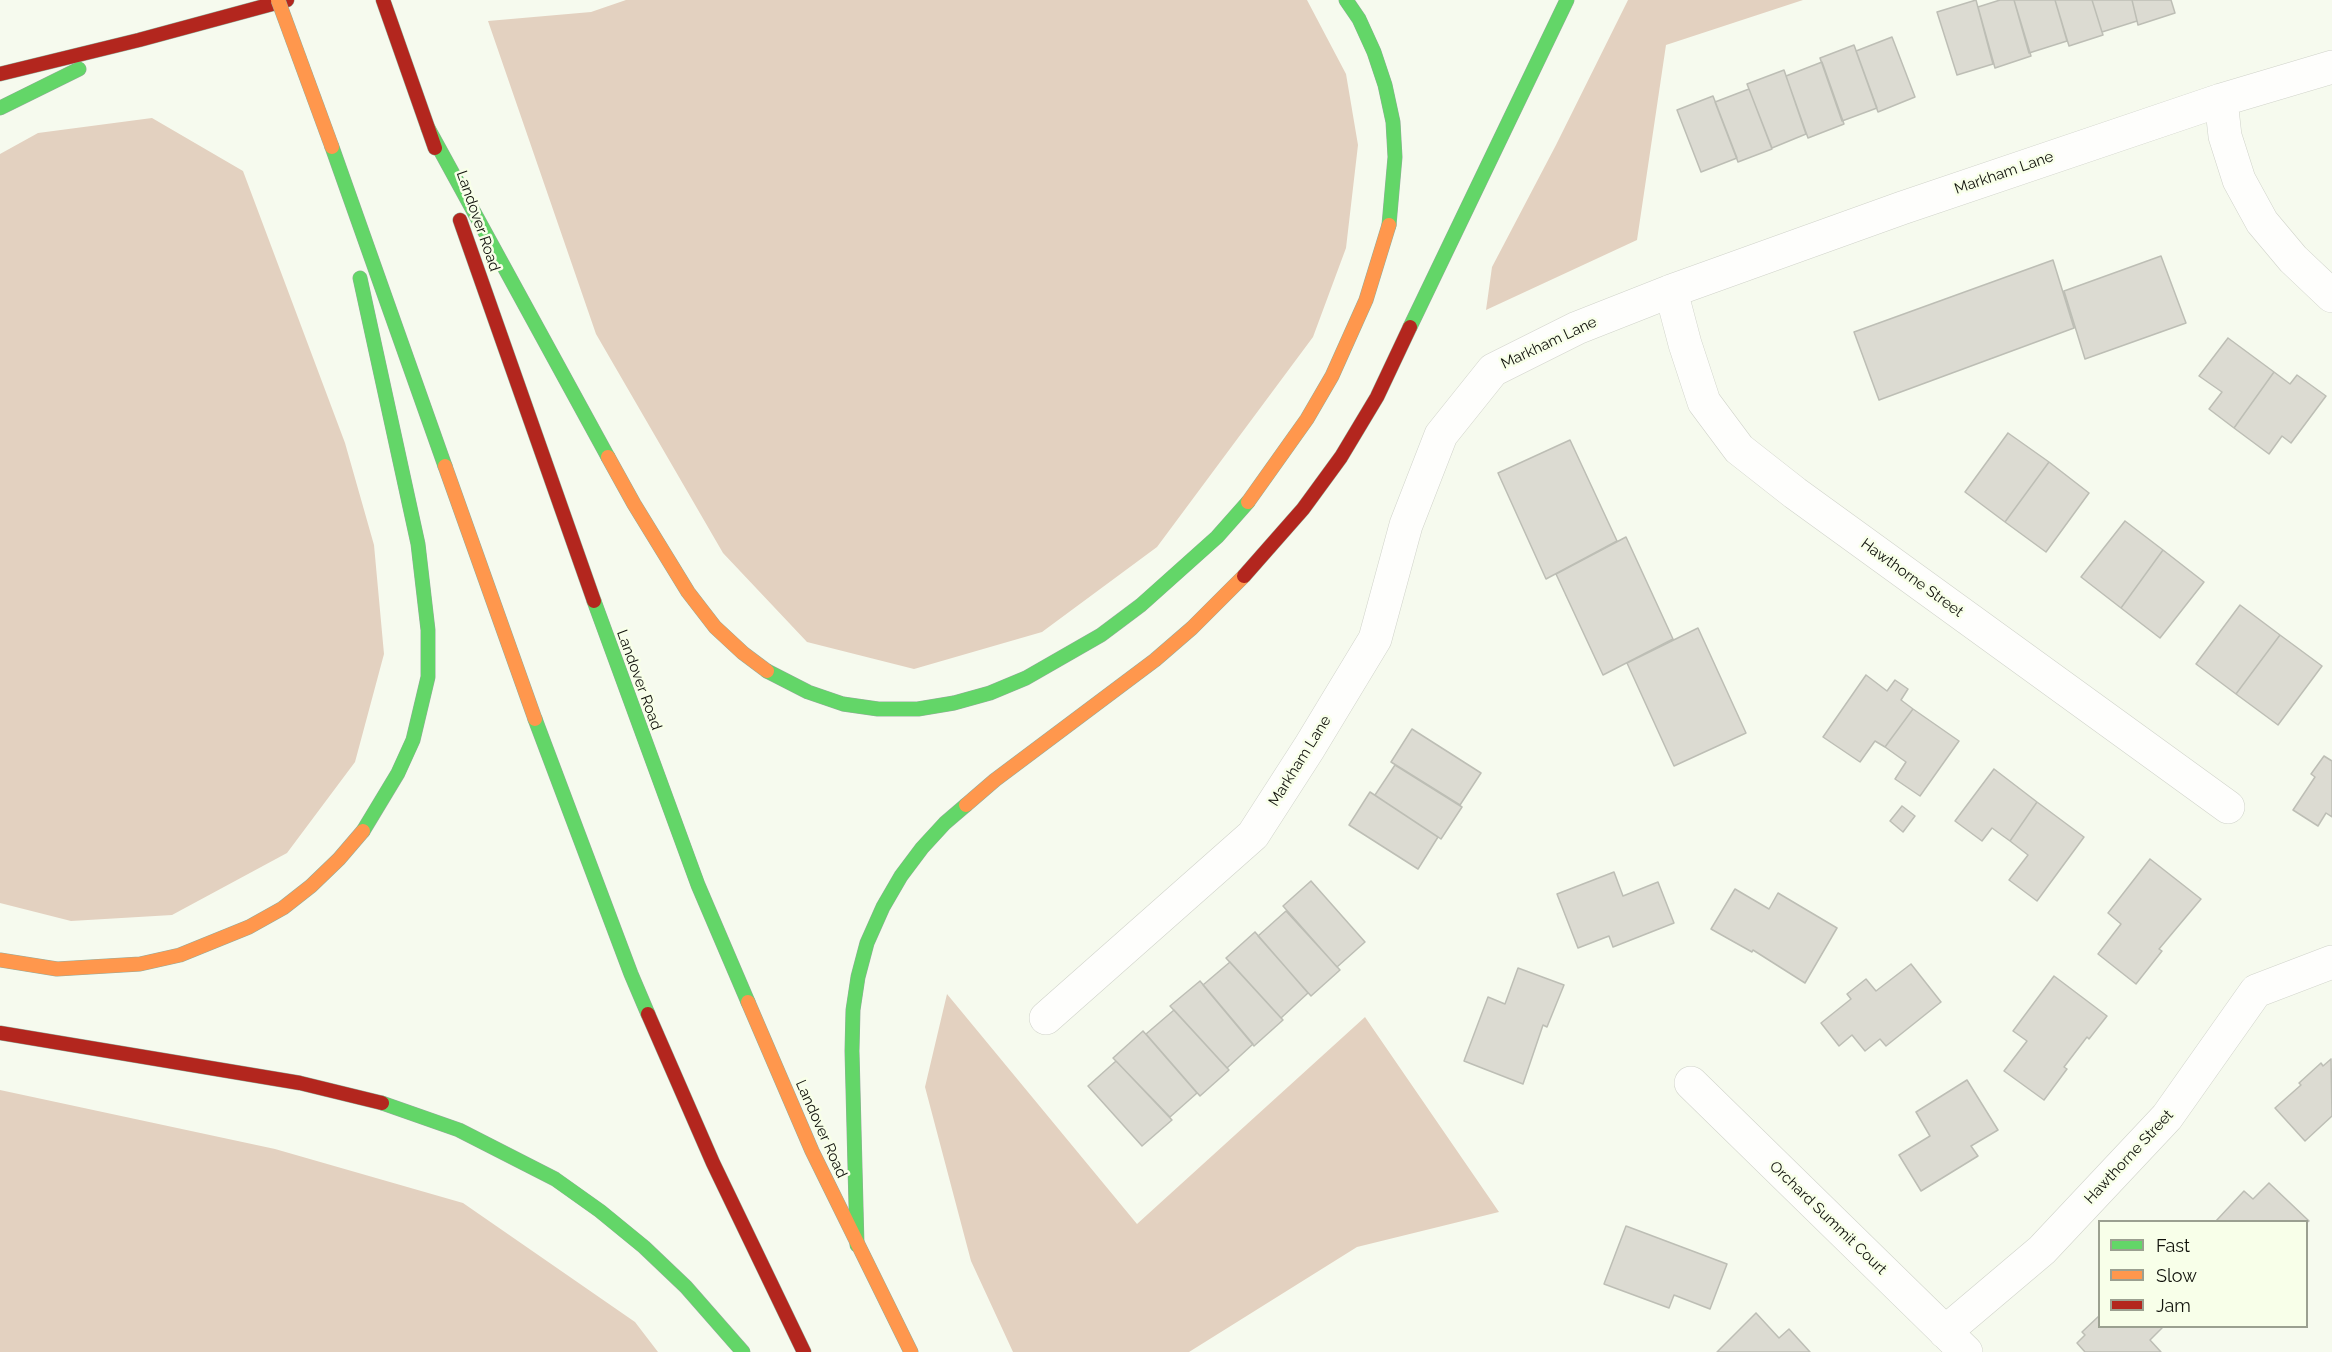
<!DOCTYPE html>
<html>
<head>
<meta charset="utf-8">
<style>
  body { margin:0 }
  #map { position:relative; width:2332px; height:1352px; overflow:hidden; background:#f6faee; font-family:Raleway,sans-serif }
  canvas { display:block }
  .legend { position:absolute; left:2098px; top:1220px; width:210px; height:108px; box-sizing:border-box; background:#f8ffe9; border:2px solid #9ba090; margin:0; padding:8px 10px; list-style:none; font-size:18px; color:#10120b }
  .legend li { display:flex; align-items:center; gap:12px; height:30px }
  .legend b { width:30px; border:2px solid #9ba090 }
</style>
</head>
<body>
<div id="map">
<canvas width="2332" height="1352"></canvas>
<ul class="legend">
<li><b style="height:8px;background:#63d668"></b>Fast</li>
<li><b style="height:8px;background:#ff974d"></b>Slow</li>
<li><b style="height:8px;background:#b3261e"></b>Jam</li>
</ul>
</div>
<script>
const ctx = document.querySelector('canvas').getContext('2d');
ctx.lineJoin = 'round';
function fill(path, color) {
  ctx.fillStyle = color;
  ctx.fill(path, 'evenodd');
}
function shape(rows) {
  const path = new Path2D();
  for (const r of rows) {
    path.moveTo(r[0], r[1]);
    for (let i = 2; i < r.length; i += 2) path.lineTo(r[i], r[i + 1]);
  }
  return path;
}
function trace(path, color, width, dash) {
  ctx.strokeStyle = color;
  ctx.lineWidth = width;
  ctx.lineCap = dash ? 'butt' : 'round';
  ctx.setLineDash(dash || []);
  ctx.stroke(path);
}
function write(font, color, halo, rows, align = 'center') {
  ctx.font = font + ' Raleway,sans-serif';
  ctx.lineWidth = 5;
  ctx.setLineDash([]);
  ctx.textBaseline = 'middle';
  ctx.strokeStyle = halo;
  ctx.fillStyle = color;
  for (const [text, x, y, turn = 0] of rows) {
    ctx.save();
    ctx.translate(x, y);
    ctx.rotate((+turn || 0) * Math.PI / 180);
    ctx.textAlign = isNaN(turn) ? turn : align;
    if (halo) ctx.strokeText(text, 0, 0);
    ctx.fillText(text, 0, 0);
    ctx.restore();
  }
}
const forest = shape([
  [626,0,1307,0,1346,74,1358,145,1346,248,1313,337,1157,547,1042,632,914,669,807,642,723,553,596,334,488,21,591,12],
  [1628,0,1803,0,1666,45,1637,240,1486,310,1492,267,1556,145],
  [152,118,243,171,345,443,374,545,384,654,355,762,287,853,172,915,71,921,0,903,0,154,38,133],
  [947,994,1137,1224,1365,1017,1499,1212,1357,1247,1189,1352,1013,1352,971,1261,925,1087],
  [0,1090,275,1149,463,1203,635,1322,658,1352,0,1352]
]);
const building = shape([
  [1976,0,1993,64,1957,75,1937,12,1976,0],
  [2000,0,2014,0,2031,56,1995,68,1978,7,2000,0],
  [2014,0,2055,0,2067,41,2029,53,2014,0],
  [2055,0,2092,0,2103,35,2069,46,2055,0],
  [2092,0,2132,0,2137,21,2102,32,2092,0],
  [2132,0,2171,0,2175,13,2138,25,2132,0],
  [1892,37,1915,97,1878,112,1856,51,1892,37],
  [1854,45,1877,108,1842,121,1820,58,1854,45],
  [1822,62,1844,124,1808,138,1786,76,1822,62],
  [1784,70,1806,134,1772,148,1747,84,1784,70],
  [1749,89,1772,149,1738,162,1715,102,1749,89],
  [1713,96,1737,158,1701,172,1677,110,1713,96],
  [2161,256,2186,323,2085,359,2064,291,2161,256],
  [2053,260,2074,328,1879,400,1854,332,2053,260],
  [2228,338,2274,372,2234,428,2209,409,2222,392,2199,376,2228,338],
  [2274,372,2290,384,2297,375,2326,396,2291,443,2282,436,2269,454,2234,428,2274,372],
  [2008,433,2049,462,2005,522,1965,492,2008,433],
  [1570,440,1617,541,1546,579,1498,473,1570,440],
  [2049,462,2089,493,2046,552,2005,522,2049,462],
  [2125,521,2163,550,2121,608,2081,577,2125,521],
  [1626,537,1673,639,1603,675,1556,574,1626,537],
  [2163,550,2204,582,2160,638,2121,608,2163,550],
  [2240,605,2280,635,2236,694,2196,664,2240,605],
  [1698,628,1746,733,1674,766,1627,663,1698,628],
  [2280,635,2322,666,2278,725,2236,694,2280,635],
  [1866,675,1887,691,1895,680,1908,689,1901,700,1913,709,1885,747,1875,741,1860,762,1823,737,1866,675],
  [1913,709,1959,741,1920,796,1895,779,1906,762,1885,747,1913,709],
  [1412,729,1481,773,1460,805,1391,762,1412,729],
  [2324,756,2332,761,2332,817,2326,813,2318,826,2293,810,2315,777,2311,774,2324,756],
  [1395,765,1462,807,1441,839,1375,795,1395,765],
  [1994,769,2037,802,2010,841,1992,828,1982,841,1955,821,1994,769],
  [1370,792,1438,837,1418,869,1349,825,1370,792],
  [2037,802,2084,837,2037,901,2009,880,2028,855,2010,841,2037,802],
  [1902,806,1915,816,1903,832,1890,821,1902,806],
  [2150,859,2201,899,2159,949,2162,951,2136,984,2098,954,2121,924,2108,913,2150,859],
  [1614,872,1623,896,1658,882,1674,923,1613,947,1609,936,1578,948,1557,894,1614,872],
  [1311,881,1365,942,1337,967,1283,906,1311,881],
  [1735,889,1769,909,1778,893,1837,928,1805,983,1753,950,1752,952,1711,929,1735,889],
  [1286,911,1340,970,1311,996,1258,936,1286,911],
  [1255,932,1308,993,1281,1018,1226,958,1255,932],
  [1230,962,1283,1020,1254,1046,1203,985,1230,962],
  [1911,964,1941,1002,1886,1046,1880,1039,1865,1051,1852,1035,1839,1046,1821,1023,1851,999,1847,994,1866,979,1876,991,1911,964],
  [1518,968,1564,985,1547,1027,1543,1025,1523,1084,1464,1061,1488,997,1505,1004,1518,968],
  [2054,976,2107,1016,2089,1039,2087,1037,2064,1067,2067,1069,2044,1100,2004,1071,2027,1041,2013,1031,2054,976],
  [1200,981,1253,1044,1227,1068,1170,1006,1200,981],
  [1174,1010,1229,1070,1200,1096,1146,1034,1174,1010],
  [1143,1031,1197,1093,1170,1117,1113,1058,1143,1031],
  [2331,1059,2332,1116,2305,1141,2275,1108,2301,1085,2299,1083,2321,1063,2323,1066,2331,1059],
  [1116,1061,1172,1120,1142,1146,1088,1086,1116,1061],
  [1967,1080,1998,1130,1971,1146,1978,1156,1921,1191,1899,1155,1930,1136,1916,1112,1967,1080],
  [2269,1183,2309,1221,2306,1223,2306,1222,2215,1222,2244,1191,2253,1199,2269,1183],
  [1626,1226,1727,1264,1710,1309,1674,1295,1669,1308,1604,1284,1626,1226],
  [1756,1313,1779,1338,1789,1329,1810,1352,1717,1352,1756,1313],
  [2100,1315,2100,1326,2161,1326,2162,1328,2150,1340,2161,1352,2085,1352,2077,1343,2085,1335,2082,1332,2100,1315]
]);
const street = shape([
  [2221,100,2225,136,2239,180,2262,222,2293,259,2332,296],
  [1671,291,1685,344,1704,402,1739,449,1795,493,2228,807],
  [1046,1018,1253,835,1309,748,1375,639,1406,525,1441,435,1493,370,1577,328,1671,291,1902,208,2221,100,2332,67],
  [1691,1083,1966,1352],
  [1945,1332,2042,1250,2167,1117,2256,991,2332,962]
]);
const fast = shape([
  [1346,0,1359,19,1374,52,1385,85,1393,122,1395,157,1389,225],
  [0,108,79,69],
  [428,128,608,457],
  [332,147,445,466],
  [360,278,418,544,428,630,428,677,413,740,398,773,363,831],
  [1410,327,1567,0],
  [594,601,698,885,748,1002],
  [767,671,808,692,843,704,878,709,918,709,954,703,990,693,1026,678,1101,635,1141,605,1217,537,1248,502],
  [535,719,631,974,648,1014],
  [382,1103,459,1130,555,1179,600,1211,644,1247,686,1287,743,1352],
  [857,1245,852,1051,853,1010,858,977,867,943,883,907,901,876,922,848,945,823,966,805]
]);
const slow = shape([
  [608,457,634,504,688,592,715,627,743,653,767,671],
  [445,466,535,719],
  [1248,502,1307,419,1332,376,1366,300,1389,225],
  [966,805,995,780,1155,660,1192,628,1244,576],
  [0,960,57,969,140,964,180,955,249,927,283,908,311,886,339,859,363,831],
  [748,1002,812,1151,911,1352]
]);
const jam = shape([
  [383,0,435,148],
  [0,74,139,40,287,0],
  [460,220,594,601],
  [1244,576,1303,509,1341,457,1377,397,1410,327],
  [648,1014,713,1163,804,1352],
  [0,1033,300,1083,382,1103]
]);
const slowBridge = shape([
  [278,0,332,147]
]);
const streetNames = [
  ["Markham Lane",2004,173,-19],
  ["Landover Road",478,221,71],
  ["Markham Lane",1549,343,-25],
  ["Hawthorne Street",1912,578,36],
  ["Landover Road",639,680,70],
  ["Markham Lane",1300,761,-58],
  ["Landover Road",821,1129,66],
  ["Hawthorne Street",2129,1157,-47],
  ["Orchard Summit Court",1828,1218,44]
];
fill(forest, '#e3d1c0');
fill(building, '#dcdbd2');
trace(building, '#bdbeb5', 1.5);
trace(street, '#d0d3ca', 34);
trace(fast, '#94ab9b', 15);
trace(slow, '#94ab9b', 15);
trace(jam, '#94ab9b', 15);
trace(street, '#fefefc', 33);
trace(fast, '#63d668', 14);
trace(slow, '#ff974d', 14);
trace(jam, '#b3261e', 14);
trace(slowBridge, '#94ab9b', 15, []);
trace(slowBridge, '#ff974d', 14);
write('15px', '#10120b', '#f8ffe9', streetNames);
</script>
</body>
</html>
